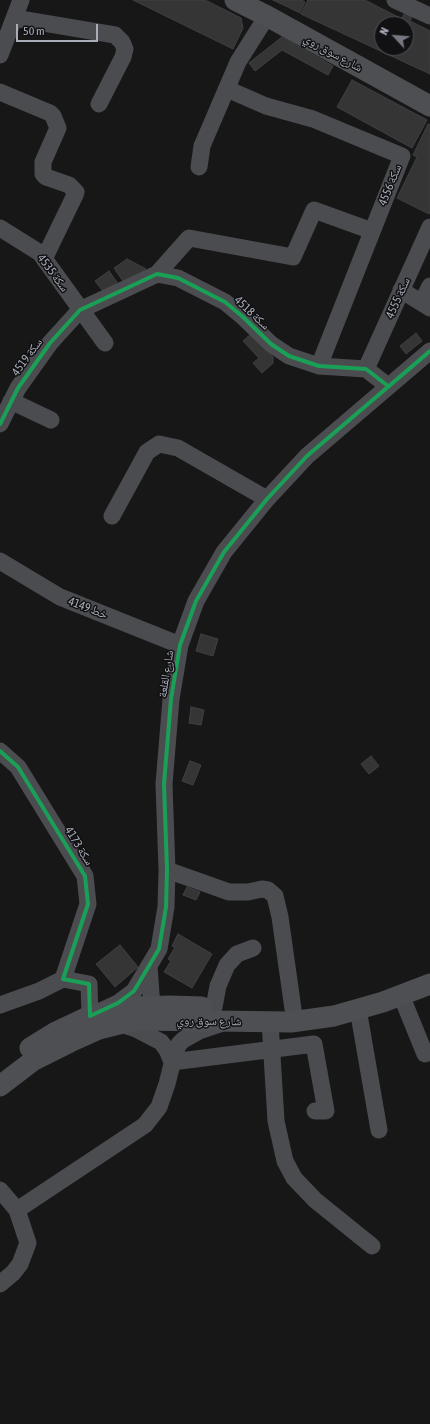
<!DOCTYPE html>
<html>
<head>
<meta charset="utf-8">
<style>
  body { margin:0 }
  #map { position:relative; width:430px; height:1424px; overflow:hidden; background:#171717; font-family:"Asap Condensed",sans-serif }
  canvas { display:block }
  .north { position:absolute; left:374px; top:16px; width:40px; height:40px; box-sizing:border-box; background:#111113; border:1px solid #4d4f55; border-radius:50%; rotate:296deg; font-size:11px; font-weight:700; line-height:16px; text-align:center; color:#a8adb8 }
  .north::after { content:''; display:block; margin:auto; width:14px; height:18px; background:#757880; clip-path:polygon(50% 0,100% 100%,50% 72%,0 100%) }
  .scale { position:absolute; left:16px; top:24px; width:82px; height:18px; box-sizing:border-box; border:2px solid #a8adb8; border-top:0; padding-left:5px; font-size:12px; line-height:14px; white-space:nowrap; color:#a8adb8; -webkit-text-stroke:3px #111113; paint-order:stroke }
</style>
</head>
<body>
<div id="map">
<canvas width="430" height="1424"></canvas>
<div class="north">N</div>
<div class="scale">50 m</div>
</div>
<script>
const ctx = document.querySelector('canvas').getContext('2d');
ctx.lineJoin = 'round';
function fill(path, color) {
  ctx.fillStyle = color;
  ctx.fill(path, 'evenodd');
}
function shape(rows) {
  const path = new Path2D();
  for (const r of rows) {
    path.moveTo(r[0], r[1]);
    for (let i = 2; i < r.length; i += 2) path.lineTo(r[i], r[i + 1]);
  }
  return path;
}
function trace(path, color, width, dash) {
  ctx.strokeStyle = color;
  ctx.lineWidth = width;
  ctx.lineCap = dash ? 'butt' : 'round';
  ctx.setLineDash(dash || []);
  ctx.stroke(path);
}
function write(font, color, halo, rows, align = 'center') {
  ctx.font = font + ' "Asap Condensed","Noto Naskh Arabic",sans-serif';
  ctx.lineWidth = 3;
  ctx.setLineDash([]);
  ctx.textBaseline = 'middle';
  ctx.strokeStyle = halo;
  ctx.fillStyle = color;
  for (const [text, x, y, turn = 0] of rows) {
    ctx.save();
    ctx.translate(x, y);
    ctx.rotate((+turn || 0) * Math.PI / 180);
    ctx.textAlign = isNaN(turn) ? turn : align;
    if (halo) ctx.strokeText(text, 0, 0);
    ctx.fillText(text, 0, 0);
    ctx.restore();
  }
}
const building = shape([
  [133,0,205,0,241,18,243,28,233,49,133,0],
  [273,0,302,0,305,2,300,13,273,0],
  [308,0,365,0,402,19,405,11,413,14,410,21,430,31,430,74,301,14,308,0],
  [382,24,406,24,406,48,382,48,382,24],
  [282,37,333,66,328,75,282,50,255,71,249,63,282,37],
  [352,80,427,120,412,148,337,107,352,80],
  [428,124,430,125,430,212,429,214,397,198,417,157,413,155,428,124],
  [127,259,146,269,125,284,114,268,127,259],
  [109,271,119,285,106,295,95,281,109,271],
  [252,333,273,357,273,363,262,373,253,363,259,358,243,341,252,333],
  [416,333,422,341,406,354,400,346,416,333],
  [201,634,218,639,213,656,196,651,201,634],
  [191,707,204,710,201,725,189,723,191,707],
  [371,756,379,766,369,774,361,764,371,756],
  [190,761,201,765,193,785,182,781,190,761],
  [187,887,200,892,196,900,183,895,187,887],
  [178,934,212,954,192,988,164,972,171,961,168,959,175,947,172,946,178,934],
  [120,945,138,967,115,987,96,964,120,945]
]);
const minor = shape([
  [395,0,430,16],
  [14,18,115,35,122,42,125,49,123,57,99,104],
  [0,55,21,0],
  [227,89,266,106,313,119,402,156,319,366],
  [0,92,50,113,53,116,58,128,43,162,43,174,46,177,69,185,76,192,75,195,44,259],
  [199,167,202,146,238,62,267,16],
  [0,228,40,253,105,343],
  [157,274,189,238,293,257,314,210,372,231],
  [401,290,430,308],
  [422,302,430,286],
  [366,369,430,227],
  [11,401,51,420],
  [0,424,18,388,50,343,80,310,157,274,178,278,225,302,242,316,271,344,289,356,319,366,366,369,388,386],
  [112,516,147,452,159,444,178,448,267,499],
  [0,561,60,597,180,645],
  [0,751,18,767,85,876,88,904,63,979,89,984,90,1016,118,1003,134,991,159,949,166,907,167,870,164,784,171,699,180,645,196,601,224,552,267,499,307,456,430,351],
  [167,870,229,892,248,892,262,889,268,890,275,896,280,917,293,1009],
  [149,966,152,1007],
  [401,995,425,1054],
  [0,1005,39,991,63,979],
  [214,1007,218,986,227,965,237,954,253,948],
  [358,1009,379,1130],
  [270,1022,276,1121,285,1161,294,1178,315,1200,372,1246],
  [120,1024,136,1029,161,1042,167,1050,172,1062],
  [172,1062,314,1044,326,1111,315,1111],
  [0,1190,17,1210,28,1243,20,1264,13,1273,0,1284],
  [17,1210,145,1125,159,1107,167,1084,175,1052,179,1044,183,1040,199,1031,220,1024]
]);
const major = shape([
  [235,0,267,16,430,106],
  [30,1048,56,1032,90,1016,134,1007,170,1006,202,1007],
  [0,1086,34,1060,70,1042,99,1029,135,1020,291,1022,334,1016,383,1002,430,984]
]);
const cycleway = shape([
  [0,424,18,388,50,343,80,310,157,274,178,278,225,302,242,316,271,344,289,356,319,366,366,369,388,386],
  [0,751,18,767,85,876,88,904,63,979,89,984,90,1016,118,1003,134,991,159,949,166,907,167,870,164,784,171,699,180,645,196,601,224,552,267,499,307,456,430,351]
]);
const streetNames = [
  ["شارع سوق روي",333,53,29],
  ["سكة 4556",390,185,-68],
  ["سكة 4535",53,273,53],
  ["سكة 4555",398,298,-66],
  ["سكة 4518",252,313,43],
  ["سكة 4519",27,357,-54],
  ["4149 خط",88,608,21],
  ["شارع القلعة",166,674,-81],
  ["سكة 4173",79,846,58],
  ["شارع سوق روي",209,1021,1]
];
fill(building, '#353536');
trace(building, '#3f4043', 1);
trace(minor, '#4b4c50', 17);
trace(major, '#4d4f52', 21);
trace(cycleway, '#1a9f57', 4);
write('12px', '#a8adb8', '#111113', streetNames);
</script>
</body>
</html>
